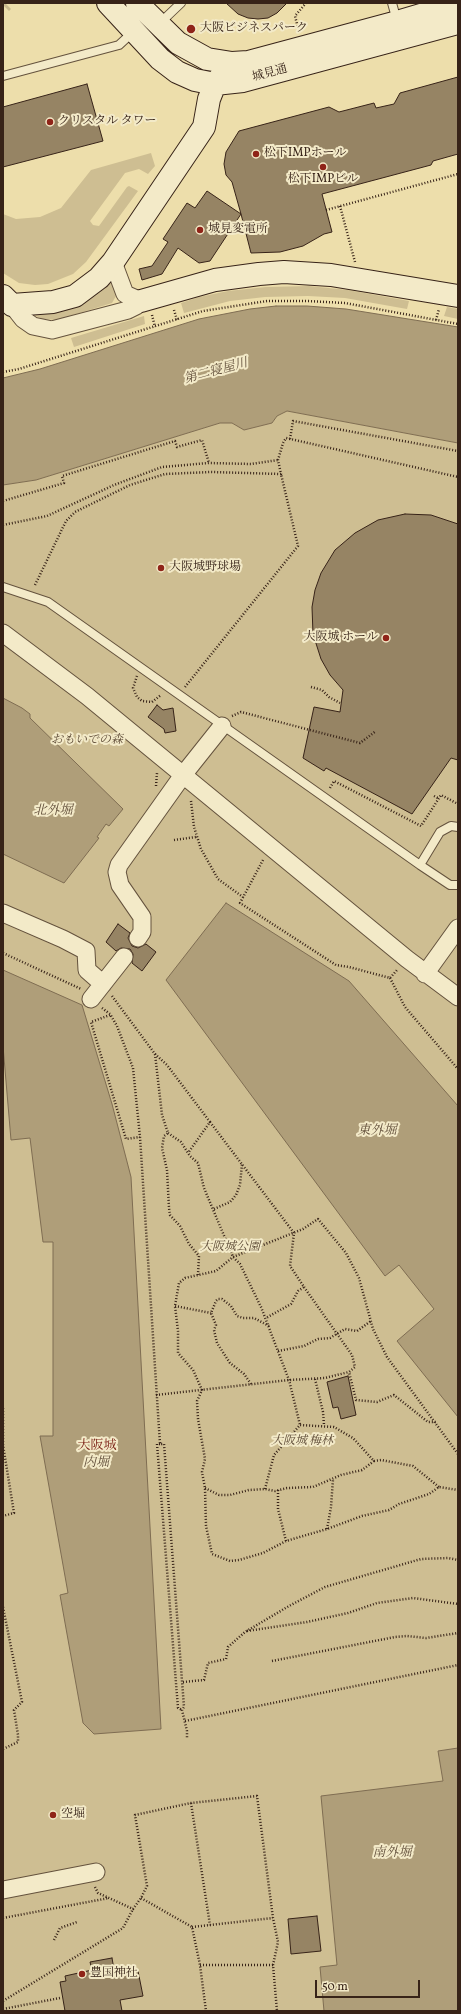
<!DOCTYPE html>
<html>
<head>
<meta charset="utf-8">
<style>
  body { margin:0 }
  #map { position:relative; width:461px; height:2014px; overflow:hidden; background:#eddeab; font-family:Vollkorn,serif }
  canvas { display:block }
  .frame { position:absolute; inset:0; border:4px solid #372318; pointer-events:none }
  .scale { position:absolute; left:315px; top:1980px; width:105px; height:18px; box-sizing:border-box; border:2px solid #372318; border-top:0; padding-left:5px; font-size:12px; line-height:14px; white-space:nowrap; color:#372318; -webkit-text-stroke:3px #f3eac8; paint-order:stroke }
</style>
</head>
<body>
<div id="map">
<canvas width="461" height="2014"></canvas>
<div class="frame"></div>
<div class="scale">50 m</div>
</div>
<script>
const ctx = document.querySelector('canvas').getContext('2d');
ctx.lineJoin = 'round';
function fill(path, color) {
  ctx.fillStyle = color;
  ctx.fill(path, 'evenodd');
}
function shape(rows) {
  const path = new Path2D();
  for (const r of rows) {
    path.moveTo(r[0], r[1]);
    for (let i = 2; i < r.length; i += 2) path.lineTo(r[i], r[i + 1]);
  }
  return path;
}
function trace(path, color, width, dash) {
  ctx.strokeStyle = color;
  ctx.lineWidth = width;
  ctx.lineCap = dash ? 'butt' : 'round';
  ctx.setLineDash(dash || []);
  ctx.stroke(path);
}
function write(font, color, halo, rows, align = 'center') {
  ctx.font = font + ' Vollkorn,"Noto Serif JP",serif';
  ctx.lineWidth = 4;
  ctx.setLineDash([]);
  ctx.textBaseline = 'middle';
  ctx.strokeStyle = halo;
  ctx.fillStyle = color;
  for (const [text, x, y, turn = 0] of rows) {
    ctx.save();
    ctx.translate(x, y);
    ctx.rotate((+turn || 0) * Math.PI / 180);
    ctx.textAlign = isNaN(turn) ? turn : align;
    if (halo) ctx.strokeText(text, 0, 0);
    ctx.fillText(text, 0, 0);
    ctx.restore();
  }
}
const green = shape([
  [151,153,155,166,148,174,139,169,125,173,90,221,93,225,99,226,127,187,129,186,138,191,86,262,73,274,48,284,35,285,19,283,3,273,3,214,16,219,40,217,61,208,91,170],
  [109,282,114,286,116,296,112,303,57,320,43,319,31,314],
  [309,286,348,290,409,301,407,309,345,298,308,296,265,297,230,301,184,313,181,303,199,297,228,291,266,287],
  [447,307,458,309,458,319,444,316],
  [144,316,145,324,74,347,71,338],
  [287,411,458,443,458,2011,3,2011,3,485,36,480,220,423,232,423,244,430,272,423,277,416]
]);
const water = shape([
  [276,306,307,306,346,309,458,327,458,443,287,411,277,416,272,423,244,430,232,423,220,423,36,480,3,485,3,378,40,369,199,319,250,309,276,306],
  [3,698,22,708,30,714,30,718,123,809,109,826,106,824,97,837,99,838,64,883,3,854,3,698],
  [226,903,349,981,458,1106,458,1417,397,1341,434,1309,399,1265,385,1276,166,980,226,903],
  [3,970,82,1005,112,1104,131,1177,161,1729,94,1734,83,1723,60,1595,68,1593,40,1436,53,1436,53,1242,43,1242,30,1138,11,1140,3,1046,3,970],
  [458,1748,458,2011,324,2011,320,1967,337,1965,321,1796,443,1781,438,1751,458,1748]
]);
const building = shape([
  [226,3,287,3,277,13,268,18,258,19,248,18,238,14,226,3],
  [458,77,458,154,433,161,431,165,322,194,332,232,324,234,303,246,280,252,251,253,241,214,210,261,199,263,178,248,162,274,142,280,139,269,152,266,168,242,163,239,187,203,195,208,207,191,241,214,232,182,226,175,224,164,226,152,239,131,329,107,339,112,374,103,376,108,394,104,400,93,458,77],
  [87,84,103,141,3,167,3,107,87,84],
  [405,514,431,515,458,524,458,760,451,758,412,814,326,768,324,771,303,758,314,707,340,712,343,690,330,675,321,659,313,634,312,607,315,590,321,573,335,550,355,533,378,520,405,514],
  [157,705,163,710,173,708,176,731,165,733,164,729,148,717,157,705],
  [118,924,130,933,128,938,132,946,138,948,146,944,156,952,142,971,132,963,133,954,130,949,121,948,116,951,106,942,118,924],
  [348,1376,356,1415,341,1419,338,1407,333,1408,327,1382,348,1376],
  [317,1916,321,1951,291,1954,288,1919,317,1916],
  [112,1958,115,1975,138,1971,143,1996,120,2000,122,2011,65,2011,60,1982,66,1981,65,1976,92,1970,90,1962,112,1958]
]);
const streetTunnel = shape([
  [3,5,5,3]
]);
const path = shape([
  [299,32,295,16,306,3],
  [340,206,355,262],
  [326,210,458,174],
  [174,310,177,320],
  [152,315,155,327],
  [436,320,439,309],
  [3,372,19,369,203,311,267,301,307,301,345,303,458,324],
  [290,439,293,421,458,451],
  [3,501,64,483,62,476,175,441,177,447,202,440,209,463],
  [3,525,47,516,114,485,162,467,209,463,251,464,278,460],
  [35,585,66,521,75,512,130,485,165,474,211,472,281,474,278,460,283,443,286,438,458,477],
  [137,676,133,688,137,697,142,701,152,702,161,695],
  [185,687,298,546,281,474],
  [311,687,322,690,329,697,340,703],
  [232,716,241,712,360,743,376,731],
  [156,786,157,773],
  [330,788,334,781,421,826,441,795,458,804],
  [434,796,438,798],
  [191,801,194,827,201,849,218,879,243,897],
  [174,840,196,837],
  [263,860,240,903,336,965,349,967,390,978,397,970],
  [3,953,81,989],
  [390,978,405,1007,458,1069],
  [112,996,155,1054,167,1065,210,1122,188,1153],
  [102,1008,110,1014,117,1026,133,1068,140,1137,160,1444,164,1444,184,1707,182,1710,187,1731,187,1739],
  [110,1015,91,1022,126,1139,140,1137],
  [155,1054,162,1115,168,1133,164,1136,162,1148,167,1170,169,1208,170,1215,180,1226,189,1244,199,1256,198,1275],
  [210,1122,294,1233,290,1266,304,1287,298,1291,291,1304,266,1318],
  [168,1133,181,1142,190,1156,198,1163,204,1188,233,1257,240,1264,261,1307,289,1380,300,1425],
  [214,1209,230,1202,236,1195,240,1185,242,1164],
  [304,1287,352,1355,355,1367,349,1372,356,1400,377,1402,394,1395,428,1422,436,1422],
  [175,1306,211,1313],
  [278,1351,304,1346,318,1339,330,1338,345,1329,357,1331,371,1321],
  [315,1379,323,1412,324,1425],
  [251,1384,244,1374,230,1363,217,1343,214,1330,216,1325,211,1313,216,1301,218,1299,222,1299,231,1306,237,1316,243,1318,254,1318,269,1326],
  [156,1395,289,1380,325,1378,349,1372],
  [3,1408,3,1445,14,1513,3,1516],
  [160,1444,157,1444,178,1708,182,1710],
  [458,1454,387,1357,373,1329,359,1278,346,1253,318,1219,303,1229,233,1257,216,1271,185,1278,179,1283,175,1306,178,1331,178,1353,193,1370,202,1390,197,1401,198,1419,205,1459,202,1472,205,1488,206,1526,212,1554,230,1561,239,1560,263,1553,286,1541,327,1529,362,1516,389,1510,399,1504,429,1494,439,1487,458,1490],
  [205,1488,219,1495,230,1495,249,1490,265,1489,275,1491,287,1488,313,1487,341,1475,362,1470,374,1461],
  [265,1489,274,1455,300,1425,334,1427,353,1438,374,1461,381,1460,413,1466,439,1487],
  [278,1490,278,1509,286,1541],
  [327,1529,331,1507,333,1479],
  [3,1607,22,1702,14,1710,18,1735,18,1742,3,1749],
  [247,1631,307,1622,348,1613,377,1603,413,1598,458,1604],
  [272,1661,395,1637,407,1636,426,1638,458,1633],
  [183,1682,204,1680,208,1663,226,1659,228,1647,245,1632,289,1606,325,1587,421,1559,448,1558,458,1560],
  [185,1721,458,1665],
  [191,1803,210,1925],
  [95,1887,98,1893,133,1909,141,1898,147,1886,135,1815,191,1803,257,1796,273,1918,278,1942,273,1965,277,2011],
  [141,1898,192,1927,200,1965,206,2011],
  [3,1918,109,1898],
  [192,1927,273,1918],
  [54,1940,60,1928,77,1922],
  [200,1965,273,1965],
  [3,2001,123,1928,133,1909],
  [3,2009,60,1998]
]);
const lane = shape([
  [392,3,397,21],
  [159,24,181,3],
  [3,76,119,45,133,32],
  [3,587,48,602,420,865,450,885,458,885],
  [420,865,440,832,451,826,458,827]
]);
const street = shape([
  [12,305,23,319,33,326,52,330,128,310,136,306,141,301,125,294,113,262],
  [3,633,87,696,407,959,458,997],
  [3,913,63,939,86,951,87,970,103,984],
  [138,938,142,932,142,917,120,885,117,872,119,865,183,775,222,726],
  [425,974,458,928],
  [91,999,124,957],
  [3,1890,96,1872]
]);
const secondary = shape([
  [108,3,160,59,177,72,195,80,215,84,243,81,458,23],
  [137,3,178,43,207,59,232,63,248,62,397,22,458,4],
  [3,296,12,305,53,302,75,296,99,278,113,262,204,127,209,99,215,84,232,63],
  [141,301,215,280,259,274,284,272,331,275,458,296]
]);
const markers = [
  [191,29,5,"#8f2418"],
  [50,122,4,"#8f2418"],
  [256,154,4,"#8f2418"],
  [323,167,4,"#8f2418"],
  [200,230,4,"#8f2418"],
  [161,568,4,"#8f2418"],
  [386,638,4,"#8f2418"],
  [53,1815,4,"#8f2418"],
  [82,1974,4,"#8f2418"]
];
const poiNames = [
  ["大阪ビジネスパーク",200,29],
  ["クリスタル タワー",58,122],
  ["松下IMPホール",264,154],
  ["松下IMPビル",323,180,"center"],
  ["城見変電所",208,230],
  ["大阪城野球場",169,568],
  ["大阪城 ホール",378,638,"right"],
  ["空堀",61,1815],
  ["豊国神社",90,1974]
];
const streetNames = [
  ["城見通",270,74,-15]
];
const parkNames = [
  ["おもいでの森",87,741],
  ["大阪城公園",230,1248],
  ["大阪城 梅林",302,1442]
];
const waterNames = [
  ["第二寝屋川",216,372,-15],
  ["北外堀",53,812],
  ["東外堀",377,1132],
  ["内堀",96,1464],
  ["南外堀",392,1854]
];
const neighbourhoodNames = [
  ["大阪城",97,1447]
];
fill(green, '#cebe92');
fill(water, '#af9e79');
trace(water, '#7f6d52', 1);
fill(building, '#968464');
trace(building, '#372318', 1);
trace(streetTunnel, '#c9b98e', 17, [17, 8]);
trace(lane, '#64523d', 10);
trace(street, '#64523d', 19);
trace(secondary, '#372318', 24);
trace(path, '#372318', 2.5, [1, 2]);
trace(lane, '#f3eac8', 8);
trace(street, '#f3eac8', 17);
trace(secondary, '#f3eac8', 22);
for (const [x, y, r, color] of markers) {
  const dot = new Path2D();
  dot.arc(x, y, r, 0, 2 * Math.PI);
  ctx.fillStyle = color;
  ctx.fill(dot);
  trace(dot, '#f3eac8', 1.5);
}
write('12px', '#372318', '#f3eac8', poiNames, 'left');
write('12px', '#372318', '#f3eac8', streetNames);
write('italic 12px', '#5d4a36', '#f3eac8', parkNames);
write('italic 13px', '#614e3a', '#f3eac8', waterNames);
write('13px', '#7a1f14', '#f3eac8', neighbourhoodNames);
</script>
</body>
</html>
